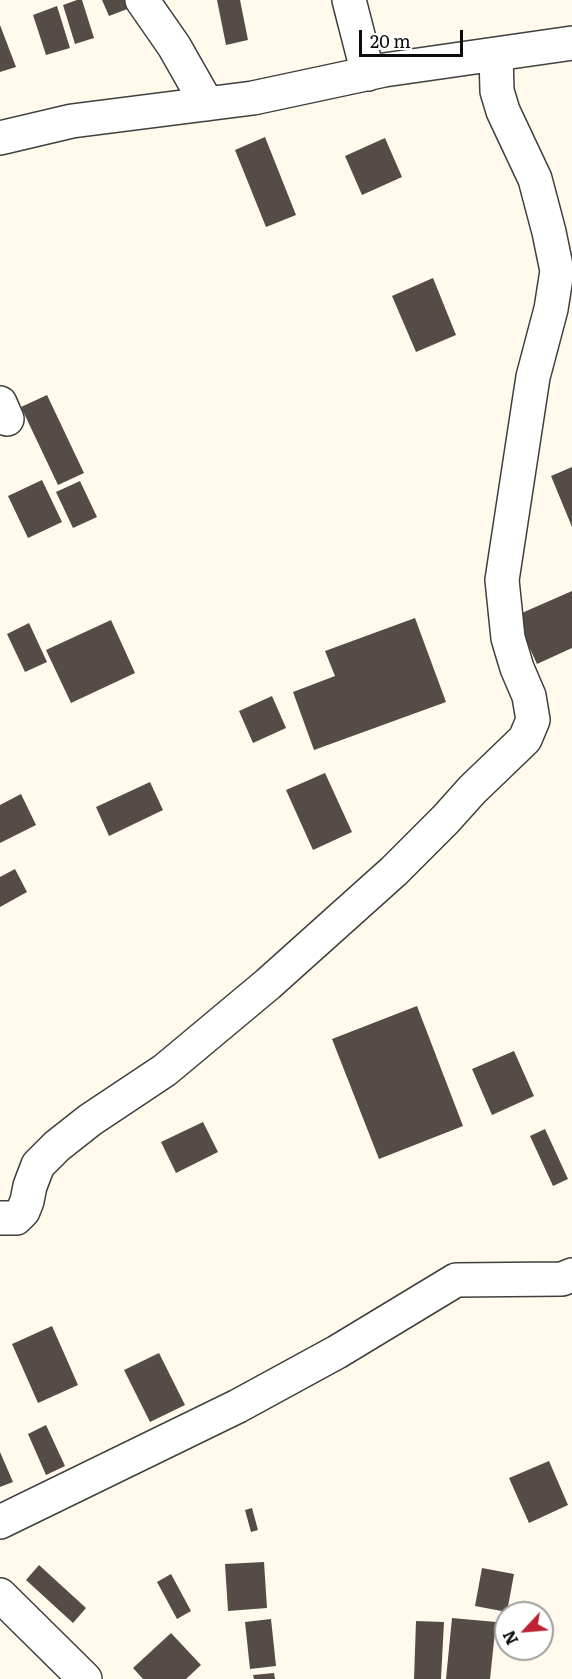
<!DOCTYPE html>
<html>
<head>
<meta charset="utf-8">
<style>
  body { margin:0 }
  #map { position:relative; width:572px; height:1679px; overflow:hidden; background:#fffaeb; font-family:Literata,serif }
  canvas { display:block }
  .north { position:absolute; left:494px; top:1601px; width:60px; height:60px; box-sizing:border-box; background:#fff; border:2px solid #9e9e9e; border-radius:50%; rotate:244deg; font-size:16px; font-weight:700; line-height:24px; text-align:center; color:#0c0c0c }
  .north::after { content:''; display:block; margin:auto; width:21px; height:27px; background:#bd2334; clip-path:polygon(50% 0,100% 100%,50% 72%,0 100%) }
  .scale { position:absolute; left:359px; top:30px; width:104px; height:27px; box-sizing:border-box; border:3px solid #0c0c0c; border-top:0; padding-left:8px; font-size:18px; line-height:21px; white-space:nowrap; color:#0c0c0c; -webkit-text-stroke:4px #fff; paint-order:stroke }
</style>
</head>
<body>
<div id="map">
<canvas width="572" height="1679"></canvas>
<div class="north">N</div>
<div class="scale">20 m</div>
</div>
<script>
const ctx = document.querySelector('canvas').getContext('2d');
ctx.lineJoin = 'round';
function fill(path, color) {
  ctx.fillStyle = color;
  ctx.fill(path, 'evenodd');
}
function shape(rows) {
  const path = new Path2D();
  for (const r of rows) {
    path.moveTo(r[0], r[1]);
    for (let i = 2; i < r.length; i += 2) path.lineTo(r[i], r[i + 1]);
  }
  return path;
}
function trace(path, color, width, dash) {
  ctx.strokeStyle = color;
  ctx.lineWidth = width;
  ctx.lineCap = dash ? 'butt' : 'round';
  ctx.setLineDash(dash || []);
  ctx.stroke(path);
}
const building = shape([
  [77,0,82,0,94,38,75,44,63,5],
  [102,0,127,0,130,8,109,16],
  [217,0,240,0,248,40,226,45],
  [57,6,70,48,46,55,33,15],
  [0,25,16,67,0,72],
  [265,137,296,215,266,227,235,150],
  [385,138,402,177,362,195,345,156],
  [433,278,456,335,416,352,392,296],
  [47,395,84,473,58,485,21,407],
  [572,467,572,527,551,476],
  [42,480,62,522,28,538,8,496],
  [80,481,97,517,73,528,56,492],
  [572,591,572,648,537,664,515,616],
  [415,618,446,702,314,750,293,692,335,676,325,651],
  [111,620,135,673,71,703,46,650],
  [29,623,47,662,25,672,7,634],
  [272,696,286,728,253,743,239,711],
  [325,773,352,832,313,850,286,790],
  [150,782,163,810,109,836,96,807],
  [21,794,36,825,0,843,0,805],
  [15,869,27,892,0,907,0,877],
  [417,1006,463,1126,379,1159,332,1039],
  [514,1051,534,1096,492,1115,472,1069],
  [203,1122,218,1152,176,1173,161,1142],
  [545,1129,568,1179,553,1186,530,1136],
  [52,1326,78,1385,38,1403,12,1344],
  [159,1353,185,1405,150,1422,124,1370],
  [46,1425,65,1466,46,1475,28,1434],
  [0,1452,13,1482,0,1487],
  [549,1461,568,1505,529,1523,509,1478],
  [252,1508,258,1530,251,1532,245,1510],
  [264,1562,267,1608,228,1611,225,1564],
  [39,1565,86,1608,73,1623,26,1580],
  [482,1568,514,1574,507,1612,475,1606],
  [171,1574,191,1611,177,1619,157,1582],
  [452,1618,496,1622,490,1679,446,1679],
  [271,1619,276,1666,250,1669,245,1622],
  [416,1621,444,1622,441,1679,414,1679],
  [171,1633,201,1665,186,1679,143,1679,133,1668],
  [274,1673,275,1679,254,1679,253,1675]
]);
const minor = shape([
  [142,0,174,46,207,104],
  [349,0,368,74],
  [0,138,72,121,253,98,384,70,572,43],
  [0,403,7,419],
  [0,1218,16,1218,23,1211,27,1201,30,1186,38,1165,57,1146,90,1120,165,1070,268,984,394,871,446,819,472,790,525,739,533,720,529,696,517,668,508,638,502,580,533,377,551,309,557,271,549,232,535,179,503,111,497,91,496,54],
  [0,1522,238,1406,337,1352,456,1280,562,1279,572,1275],
  [0,1595,85,1679]
]);
fill(building, '#554c48');
trace(minor, '#3f3f3f', 36);
trace(minor, '#fff', 33);
</script>
</body>
</html>
